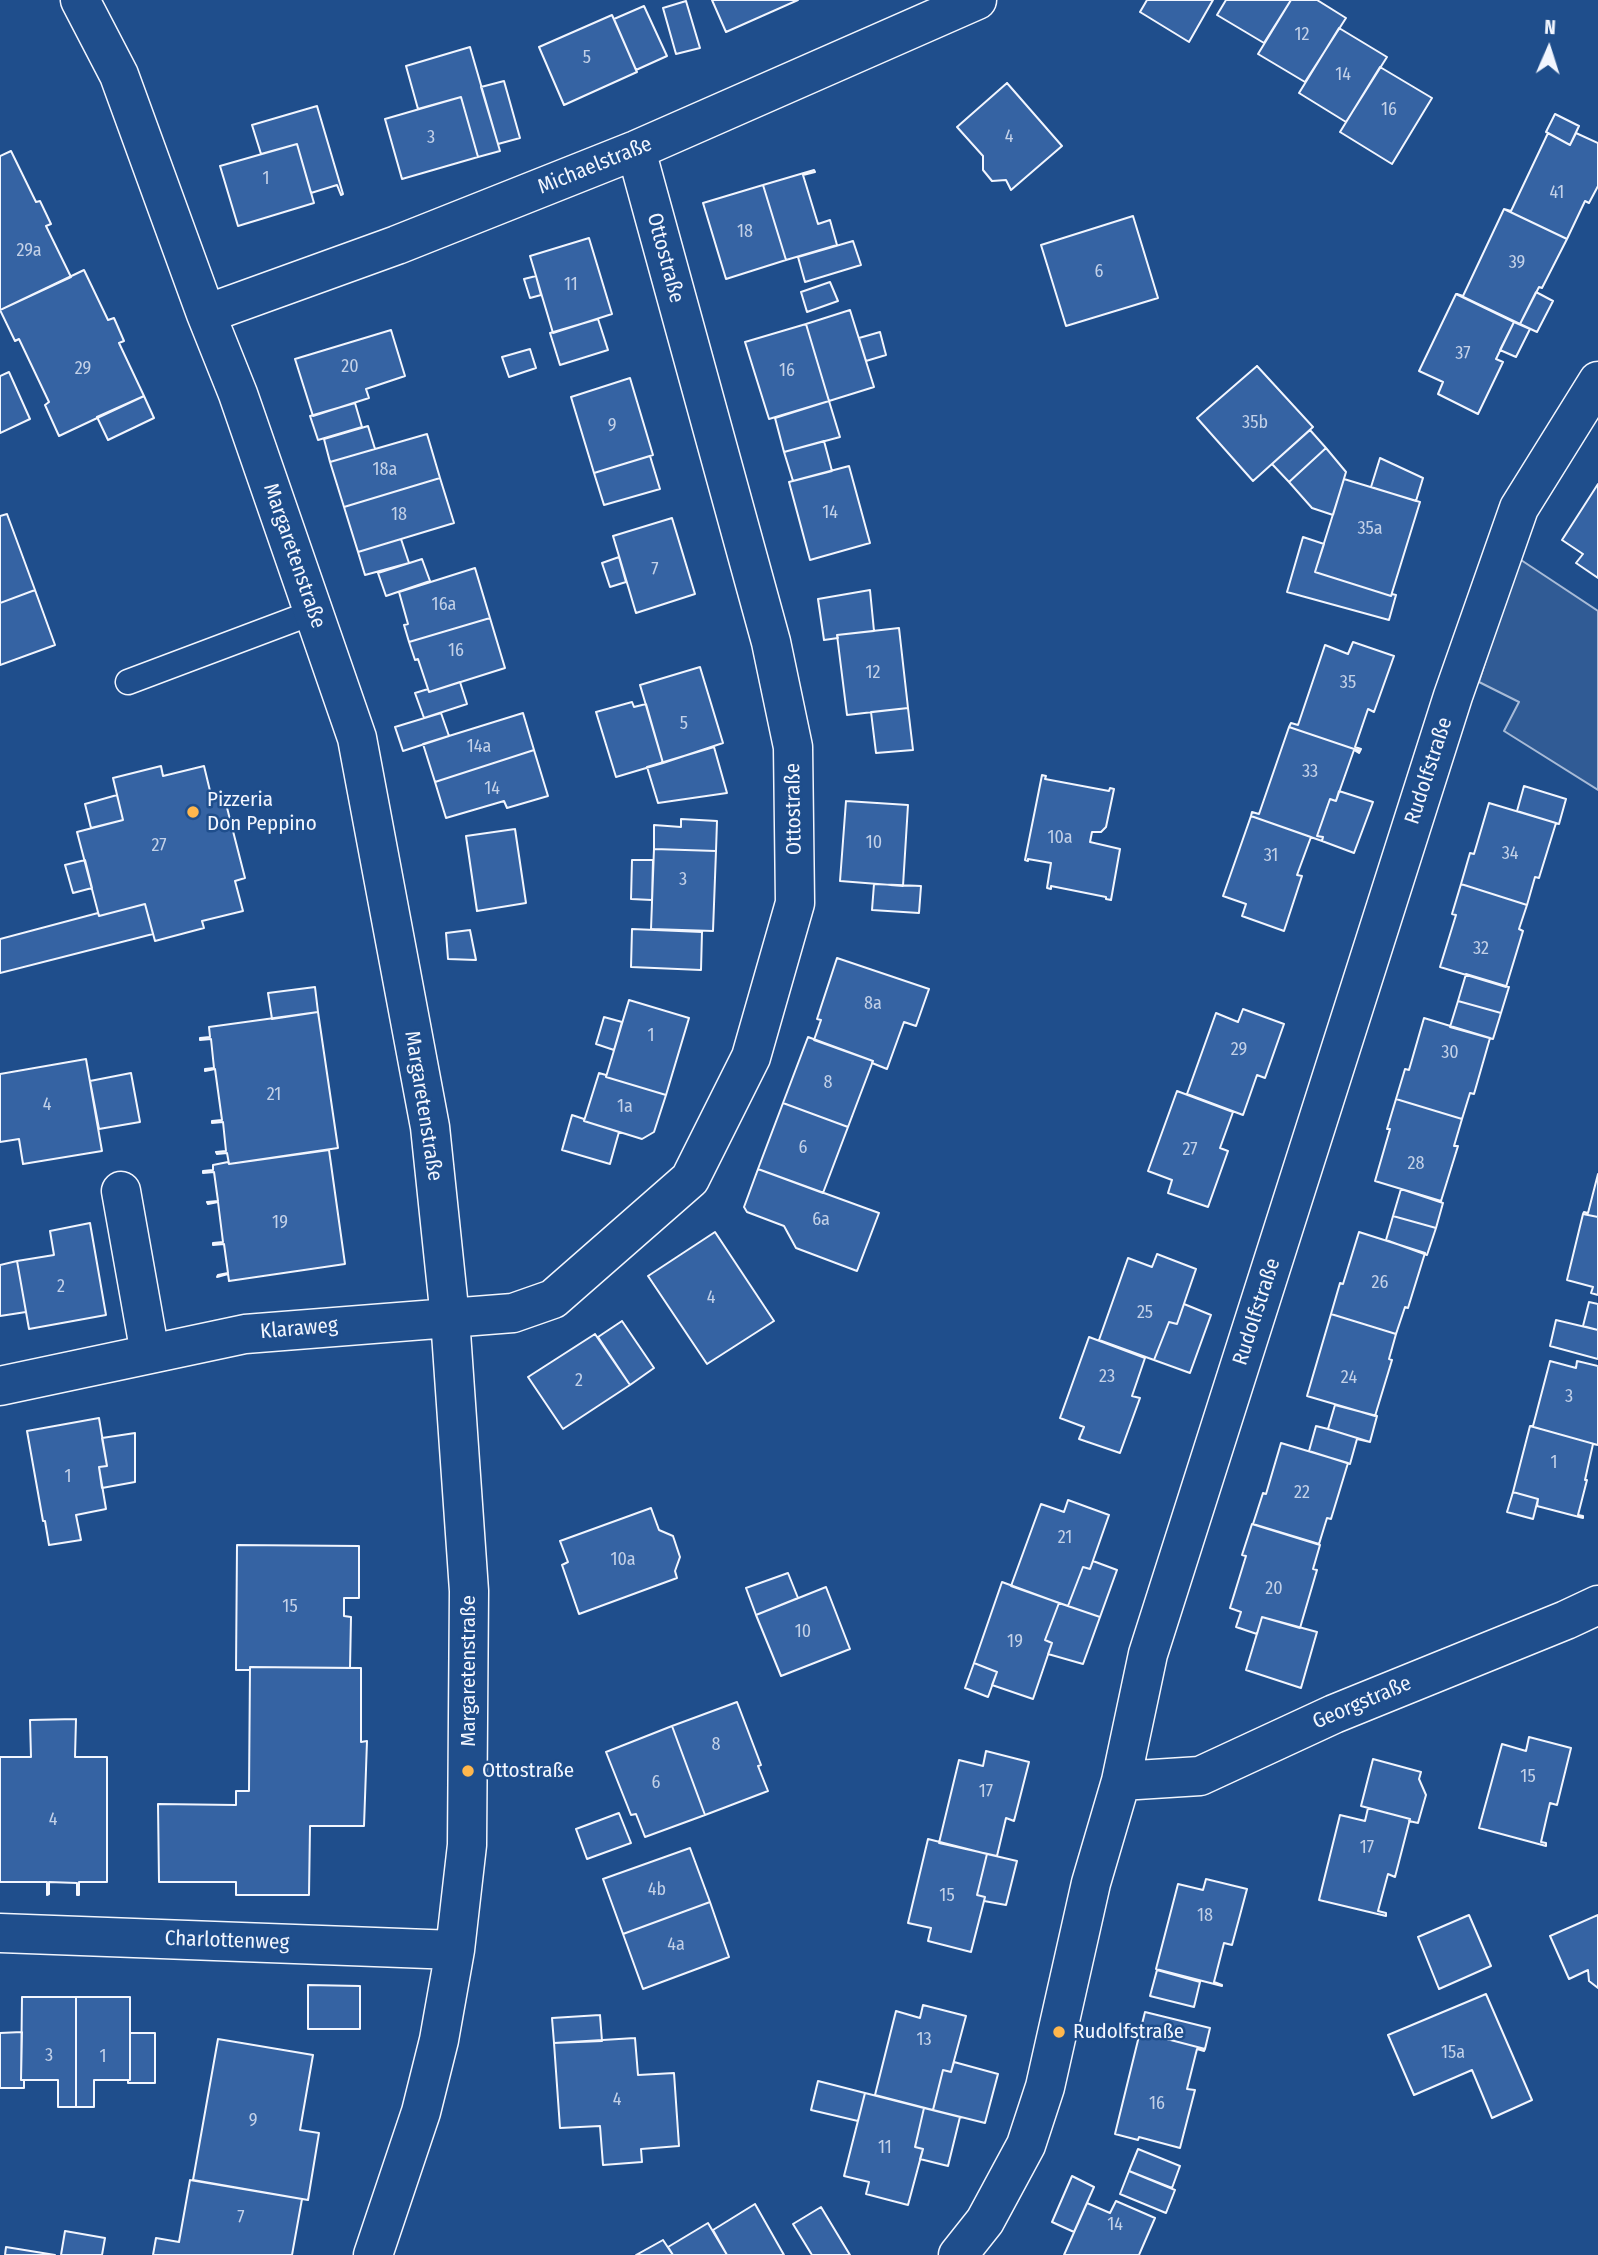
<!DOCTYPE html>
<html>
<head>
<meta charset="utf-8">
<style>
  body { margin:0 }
  #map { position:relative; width:1598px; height:2255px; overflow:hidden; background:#1f4e8c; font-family:"Fira Sans Condensed",sans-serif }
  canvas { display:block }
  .north { position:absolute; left:1514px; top:14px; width:70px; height:70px; -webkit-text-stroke:5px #1f4e8c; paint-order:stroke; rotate:3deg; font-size:19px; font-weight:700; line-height:28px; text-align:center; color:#f2f6ff }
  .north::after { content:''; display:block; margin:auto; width:24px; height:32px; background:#f2f6ff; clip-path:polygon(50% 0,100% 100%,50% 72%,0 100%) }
</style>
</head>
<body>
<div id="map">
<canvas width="1598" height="2255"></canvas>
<div class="north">N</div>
</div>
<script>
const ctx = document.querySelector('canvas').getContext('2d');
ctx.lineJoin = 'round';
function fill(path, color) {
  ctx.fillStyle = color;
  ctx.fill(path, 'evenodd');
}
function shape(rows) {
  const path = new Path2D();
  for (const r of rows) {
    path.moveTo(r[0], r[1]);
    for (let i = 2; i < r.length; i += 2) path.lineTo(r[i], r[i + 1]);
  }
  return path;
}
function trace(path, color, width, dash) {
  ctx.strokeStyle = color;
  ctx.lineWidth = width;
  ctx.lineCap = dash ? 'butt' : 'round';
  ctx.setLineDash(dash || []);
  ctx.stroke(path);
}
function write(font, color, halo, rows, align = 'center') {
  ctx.font = font + ' "Fira Sans Condensed",sans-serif';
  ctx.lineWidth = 5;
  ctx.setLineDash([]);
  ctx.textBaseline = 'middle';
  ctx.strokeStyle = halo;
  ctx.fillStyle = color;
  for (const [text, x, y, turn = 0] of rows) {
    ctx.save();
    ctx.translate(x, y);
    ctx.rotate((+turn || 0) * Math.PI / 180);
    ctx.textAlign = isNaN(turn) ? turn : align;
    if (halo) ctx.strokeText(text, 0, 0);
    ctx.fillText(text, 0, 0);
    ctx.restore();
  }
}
const built = shape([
  [1518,558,1598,611,1598,790,1504,731,1519,702,1479,682,1518,558]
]);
const building = shape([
  [712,0,798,0,726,32,712,0],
  [1147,0,1213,0,1189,42,1140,12,1147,0],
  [1226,0,1291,0,1264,43,1217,15,1226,0],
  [1291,0,1317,0,1346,18,1305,82,1258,54,1291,0],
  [686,1,700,48,676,54,663,8,686,1],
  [644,6,667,56,636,70,614,19,644,6],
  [612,15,637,72,564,105,539,47,612,15],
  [1339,28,1387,57,1346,122,1299,93,1339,28],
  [470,47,500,151,478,157,461,97,418,109,406,66,470,47],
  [1380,67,1432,98,1392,164,1340,132,1380,67],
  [504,81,520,138,498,144,481,87,504,81],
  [1007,83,1062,146,1011,190,1006,180,992,181,983,170,983,156,957,127,1007,83],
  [461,97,478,157,402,179,385,119,461,97],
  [317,106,343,194,341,195,337,185,311,193,297,144,261,154,252,125,317,106],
  [1555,114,1579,126,1570,145,1546,132,1555,114],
  [1548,133,1570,145,1576,133,1598,143,1598,186,1589,203,1585,201,1567,239,1504,209,1511,211,1548,133],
  [297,144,314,203,238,226,220,166,297,144],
  [11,151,36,202,40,201,51,224,46,226,71,277,0,310,0,156,11,151],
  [814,170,815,172,803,175,818,224,830,220,837,245,786,260,763,185,814,170],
  [763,185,786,260,726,279,703,203,763,185],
  [1504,209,1567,239,1542,288,1539,287,1520,324,1457,294,1463,296,1504,209],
  [1133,216,1158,298,1066,326,1041,245,1133,216],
  [589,238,612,314,553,333,530,256,589,238],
  [853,241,861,265,805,282,798,257,853,241],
  [84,270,108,320,114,318,124,341,119,343,144,396,59,436,45,405,49,402,19,339,15,341,0,310,84,270],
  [536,276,541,295,530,298,524,279,536,276],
  [830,282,838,301,807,312,801,292,830,282],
  [1536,292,1553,301,1537,332,1520,324,1536,292],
  [1456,294,1514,322,1496,359,1503,362,1478,414,1438,394,1443,382,1419,371,1456,294],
  [850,310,874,387,829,401,806,324,850,310],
  [598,319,608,350,560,365,550,333,598,319],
  [1514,322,1530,329,1516,357,1500,350,1514,322],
  [806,324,829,401,769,419,745,342,806,324],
  [391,330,405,376,366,389,369,398,313,416,295,359,391,330],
  [880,332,886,355,866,361,859,338,880,332],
  [530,349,536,368,509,377,502,357,530,349],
  [1257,366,1313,427,1253,481,1197,418,1257,366],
  [9,372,30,419,0,433,0,376,9,372],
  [630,378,653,455,594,473,571,397,630,378],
  [144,396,154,418,108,440,97,417,144,396],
  [829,401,840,437,784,452,775,418,829,401],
  [355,403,362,427,318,440,310,416,355,403],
  [368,426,375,449,330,462,324,439,368,426],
  [1310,430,1326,448,1289,482,1272,464,1310,430],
  [427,434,440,478,344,507,330,462,427,434],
  [824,441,832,471,793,481,784,452,824,441],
  [1326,448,1346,472,1333,515,1312,508,1289,482,1326,448],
  [650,456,660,489,604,505,594,473,650,456],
  [1380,458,1423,478,1416,501,1371,487,1380,458],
  [849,466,870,543,810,560,789,482,849,466],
  [440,478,454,523,358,552,344,507,440,478],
  [1344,479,1420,502,1391,596,1315,572,1344,479],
  [1598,484,1598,578,1576,563,1583,554,1562,540,1598,484],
  [7,514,35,590,0,603,0,516,7,514],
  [672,518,695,594,636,613,613,536,672,518],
  [1303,537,1324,544,1315,572,1391,596,1392,594,1396,595,1389,620,1287,592,1303,537],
  [401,539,409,563,365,575,358,552,401,539],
  [619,557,626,582,610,587,602,563,619,557],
  [422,559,430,581,386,596,378,573,422,559],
  [475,568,490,618,409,642,404,625,408,624,399,592,475,568],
  [35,590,55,645,0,665,0,603,35,590],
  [870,590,874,631,837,635,838,638,824,640,818,599,870,590],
  [490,618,505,668,429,692,418,659,415,660,409,642,490,618],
  [899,628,908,708,847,715,837,635,899,628],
  [1353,642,1394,656,1374,712,1368,709,1355,747,1361,749,1360,751,1289,727,1291,723,1298,725,1325,645,1348,654,1353,642],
  [700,667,723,743,663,763,640,685,700,667],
  [460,682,467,704,424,718,415,693,428,689,429,692,460,682],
  [632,702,634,707,646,704,663,763,616,777,596,712,632,702],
  [908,708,913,750,876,753,871,712,908,708],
  [441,713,449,736,403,751,395,727,441,713],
  [523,713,534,750,435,782,423,744,523,713],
  [1289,727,1360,751,1359,753,1354,750,1336,801,1330,799,1317,836,1323,837,1322,841,1251,816,1252,812,1259,814,1289,727],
  [714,747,727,793,658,803,647,767,714,747],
  [534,750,548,796,507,808,504,801,446,818,435,782,534,750],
  [161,766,163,776,204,766,211,795,223,792,245,878,235,881,243,911,202,921,204,928,155,941,145,904,99,916,77,832,123,820,113,778,161,766],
  [1042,775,1046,776,1045,779,1109,791,1110,788,1114,789,1106,827,1101,832,1092,832,1090,842,1120,849,1111,900,1106,899,1106,897,1051,886,1051,889,1047,888,1051,863,1028,859,1028,861,1025,860,1042,775],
  [1524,786,1566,799,1559,824,1517,811,1524,786],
  [1339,791,1373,802,1354,853,1322,841,1323,837,1317,836,1330,799,1336,801,1339,791],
  [117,795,123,820,91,828,85,804,117,795],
  [846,801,908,805,903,886,840,881,846,801],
  [1489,803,1556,823,1539,878,1535,877,1527,905,1461,884,1470,853,1474,854,1489,803],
  [1251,816,1311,837,1297,875,1302,876,1284,931,1242,916,1246,904,1223,896,1251,816],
  [681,819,717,821,716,851,654,849,654,825,681,827,681,819],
  [515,829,526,903,477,911,466,836,515,829],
  [654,849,716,851,713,931,651,929,654,849],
  [85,860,92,888,73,893,65,865,85,860],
  [632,860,653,860,652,900,631,899,632,860],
  [874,884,921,886,919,913,872,910,874,884],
  [1461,884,1527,905,1519,929,1523,931,1506,987,1440,967,1456,915,1452,914,1461,884],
  [145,904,153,934,0,973,0,939,98,913,99,916,145,904],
  [632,929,702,932,701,970,631,967,632,929],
  [470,930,476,960,448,959,446,933,470,930],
  [837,958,929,989,916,1026,904,1022,887,1069,872,1063,873,1061,814,1040,821,1020,817,1019,837,958],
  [1466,974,1509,987,1501,1013,1458,1001,1466,974],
  [315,987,318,1012,272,1019,268,993,315,987],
  [629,1000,689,1018,666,1095,606,1077,629,1000],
  [1458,1001,1501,1013,1493,1039,1450,1027,1458,1001],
  [1243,1009,1284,1024,1265,1078,1257,1075,1243,1115,1187,1094,1216,1013,1238,1022,1243,1009],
  [318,1012,338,1148,229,1164,227,1153,217,1154,216,1152,226,1151,223,1122,212,1123,212,1121,222,1120,215,1069,205,1071,205,1069,214,1068,211,1039,200,1040,200,1038,210,1037,209,1027,318,1012],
  [604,1017,622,1022,614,1050,596,1044,604,1017],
  [1424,1018,1490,1038,1474,1094,1470,1093,1462,1119,1396,1099,1405,1069,1409,1070,1424,1018],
  [808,1037,873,1061,848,1127,783,1103,808,1037],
  [86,1059,102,1151,23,1164,19,1139,0,1142,0,1074,86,1059],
  [131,1073,140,1122,99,1129,90,1081,131,1073],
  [599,1073,606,1075,606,1077,666,1095,654,1132,642,1139,584,1121,599,1073],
  [1177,1091,1233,1112,1220,1148,1228,1151,1208,1207,1168,1193,1172,1180,1148,1171,1177,1091],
  [1396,1099,1462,1119,1454,1146,1458,1146,1441,1201,1375,1181,1390,1129,1387,1129,1396,1099],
  [783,1103,848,1127,823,1193,758,1169,783,1103],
  [572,1115,584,1119,584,1121,619,1132,610,1164,562,1150,572,1115],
  [329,1150,345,1264,229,1281,228,1274,217,1277,218,1275,228,1273,224,1244,213,1245,213,1243,223,1242,218,1202,208,1204,207,1202,218,1201,214,1172,203,1173,203,1171,213,1170,213,1165,228,1162,229,1164,329,1150],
  [758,1169,879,1213,857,1271,796,1248,784,1226,747,1212,744,1207,758,1169],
  [1598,1174,1598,1217,1583,1214,1584,1212,1588,1213,1598,1174],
  [1401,1189,1443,1203,1436,1228,1393,1216,1401,1189],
  [1583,1214,1598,1217,1598,1295,1591,1293,1593,1287,1567,1280,1583,1214],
  [1393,1216,1436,1228,1427,1255,1386,1240,1393,1216],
  [90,1223,106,1315,29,1329,17,1261,54,1255,50,1231,90,1223],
  [715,1232,774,1321,707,1364,648,1276,715,1232],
  [1359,1232,1425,1253,1408,1308,1405,1307,1396,1334,1331,1314,1340,1283,1343,1284,1359,1232],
  [1157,1254,1196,1269,1177,1324,1169,1322,1154,1360,1099,1340,1128,1258,1152,1267,1157,1254],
  [17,1261,26,1312,0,1316,0,1265,17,1261],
  [1589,1302,1598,1304,1598,1330,1583,1326,1589,1302],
  [1184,1304,1211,1315,1190,1373,1154,1360,1169,1322,1177,1324,1184,1304],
  [1331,1314,1396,1334,1389,1359,1392,1360,1375,1416,1307,1396,1331,1314],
  [1556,1320,1598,1330,1598,1359,1550,1346,1556,1320],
  [622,1321,654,1368,630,1385,598,1337,622,1321],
  [595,1334,630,1385,563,1429,528,1377,595,1334],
  [1089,1337,1145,1358,1132,1396,1140,1398,1120,1453,1079,1439,1084,1427,1060,1418,1089,1337],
  [1550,1361,1576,1368,1577,1361,1598,1366,1598,1445,1530,1426,1533,1426,1550,1361],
  [1335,1405,1377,1416,1370,1442,1328,1429,1335,1405],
  [99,1418,107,1466,99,1467,106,1509,76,1515,81,1540,49,1545,45,1521,43,1521,27,1431,99,1418],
  [1316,1426,1328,1429,1370,1442,1357,1439,1350,1464,1309,1451,1316,1426],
  [1530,1426,1598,1445,1593,1444,1585,1480,1587,1480,1578,1515,1583,1516,1583,1518,1537,1506,1538,1499,1513,1492,1530,1426],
  [135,1433,135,1482,102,1488,99,1467,107,1466,102,1438,135,1433],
  [1281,1443,1348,1463,1331,1519,1327,1518,1319,1544,1253,1524,1263,1493,1266,1494,1281,1443],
  [1513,1492,1538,1499,1533,1519,1507,1512,1513,1492],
  [1068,1500,1109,1515,1090,1569,1083,1567,1068,1606,1011,1586,1041,1504,1064,1512,1068,1500],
  [651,1508,659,1530,673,1536,680,1557,675,1571,677,1578,579,1614,562,1565,568,1562,560,1541,651,1508],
  [1252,1524,1320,1545,1313,1569,1317,1570,1300,1628,1262,1617,1257,1634,1236,1627,1241,1612,1230,1608,1246,1556,1242,1555,1252,1524],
  [237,1545,359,1546,359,1598,344,1598,344,1616,351,1617,350,1668,250,1667,250,1670,236,1670,237,1545],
  [1093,1561,1117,1570,1100,1617,1068,1606,1083,1567,1090,1569,1093,1561],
  [788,1573,798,1598,756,1615,746,1588,788,1573],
  [1002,1582,1059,1603,1045,1640,1052,1643,1033,1699,992,1685,997,1672,974,1663,1002,1582],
  [826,1587,850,1649,781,1676,756,1615,826,1587],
  [1059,1603,1100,1617,1083,1664,1048,1654,1052,1643,1045,1640,1059,1603],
  [1262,1617,1317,1632,1301,1688,1246,1670,1262,1617],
  [974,1663,997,1672,988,1697,965,1688,974,1663],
  [250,1667,361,1668,361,1742,367,1741,364,1826,310,1826,309,1895,236,1895,236,1882,159,1882,158,1804,236,1805,236,1791,249,1791,250,1667],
  [737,1702,761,1765,758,1766,768,1791,705,1815,672,1726,737,1702],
  [76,1719,75,1757,107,1757,107,1882,79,1882,79,1895,77,1895,77,1883,49,1882,49,1894,47,1895,47,1882,0,1882,0,1757,31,1757,30,1720,76,1719],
  [672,1726,705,1815,645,1837,636,1814,631,1815,606,1752,672,1726],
  [1529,1737,1571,1748,1557,1805,1550,1803,1541,1842,1546,1843,1546,1846,1479,1828,1502,1744,1526,1751,1529,1737],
  [986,1751,1029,1762,1014,1821,1006,1818,997,1856,939,1843,959,1760,983,1766,986,1751],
  [1373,1759,1421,1772,1419,1779,1426,1795,1418,1823,1409,1821,1410,1819,1361,1806,1373,1759],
  [1368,1808,1410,1819,1395,1877,1388,1874,1378,1911,1386,1913,1386,1916,1319,1900,1340,1815,1365,1821,1368,1808],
  [619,1813,631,1843,587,1859,576,1829,619,1813],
  [928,1839,987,1854,977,1895,985,1897,971,1952,928,1941,931,1928,908,1923,928,1839],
  [690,1848,710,1902,623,1934,603,1879,690,1848],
  [987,1854,1017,1861,1006,1905,984,1901,985,1897,977,1895,987,1854],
  [1206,1879,1247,1889,1232,1945,1224,1943,1214,1982,1222,1985,1222,1986,1156,1969,1178,1884,1203,1890,1206,1879],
  [710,1902,729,1957,643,1989,623,1934,710,1902],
  [1469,1915,1491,1966,1439,1989,1418,1937,1469,1915],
  [1598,1915,1598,1988,1589,1981,1588,1970,1569,1979,1550,1936,1598,1915],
  [1157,1970,1200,1982,1194,2007,1150,1996,1157,1970],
  [308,1985,360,1986,360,2029,308,2029,308,1985],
  [1486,1994,1532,2100,1492,2118,1472,2070,1414,2095,1388,2035,1486,1994],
  [22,1997,76,1997,76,2107,58,2107,58,2080,21,2080,22,1997],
  [76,1997,130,1997,130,2080,94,2080,94,2107,76,2107,76,1997],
  [923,2005,966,2016,951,2072,943,2070,933,2110,875,2095,896,2011,920,2018,923,2005],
  [1145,2012,1210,2028,1205,2049,1140,2032,1145,2012],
  [600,2015,602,2041,554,2043,552,2018,600,2015],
  [22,2032,21,2080,24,2080,24,2088,0,2088,0,2033,22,2032],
  [1140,2032,1205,2049,1204,2051,1197,2049,1187,2089,1195,2090,1180,2148,1139,2137,1138,2140,1115,2134,1140,2032],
  [130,2033,155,2033,155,2083,128,2083,128,2080,130,2080,130,2033],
  [635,2038,638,2075,674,2073,679,2146,641,2149,642,2162,603,2165,600,2126,560,2128,554,2043,635,2038],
  [218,2039,313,2055,300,2130,319,2133,308,2200,193,2180,218,2039],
  [954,2062,998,2074,985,2123,933,2110,943,2070,951,2072,954,2062],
  [818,2081,865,2093,858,2121,811,2110,818,2081],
  [865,2093,924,2108,915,2147,923,2149,908,2205,866,2194,869,2182,844,2176,865,2093],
  [924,2108,960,2117,948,2166,920,2159,923,2149,915,2147,924,2108],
  [1138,2149,1180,2166,1172,2188,1129,2171,1138,2149],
  [1129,2171,1175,2190,1166,2213,1120,2194,1129,2171],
  [1072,2176,1094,2187,1074,2232,1052,2222,1072,2176],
  [190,2180,302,2199,292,2255,153,2255,156,2238,179,2242,190,2180],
  [1116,2201,1155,2218,1139,2255,1064,2255,1087,2203,1110,2213,1116,2201],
  [755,2204,784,2255,727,2255,713,2230,755,2204],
  [821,2207,850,2255,812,2255,793,2224,821,2207],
  [708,2223,727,2255,673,2255,668,2247,708,2223],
  [65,2231,105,2238,102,2255,61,2255,65,2231],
  [663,2240,673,2255,636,2255,663,2240],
  [6,2247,55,2255,5,2255,6,2247]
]);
const lane = shape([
  [128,682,314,612]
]);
const street = shape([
  [80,0,119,75,206,314,238,394,357,738,430,1127,450,1318,469,1591,467,1845,455,1950,439,2040,421,2112,373,2255],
  [206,314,397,245,636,150,977,0],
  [121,1191,150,1354],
  [0,1386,245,1334,513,1313,553,1299,690,1179,751,1057,795,903,793,747,771,642,636,150],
  [1121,1781,1200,1776,1334,1714,1566,1620,1598,1605],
  [0,1933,455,1950],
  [958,2255,985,2221,1026,2145,1045,2087,1091,1883,1121,1781,1148,1654,1453,696,1519,508,1598,381]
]);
const markers = [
  [193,812,7,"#ffb74d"],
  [468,1771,7,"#ffb74d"],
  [1059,2032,7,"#ffb74d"]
];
const numberNames = [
  ["12",1302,35],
  ["5",587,58],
  ["14",1343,75],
  ["16",1389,110],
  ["4",1009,137],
  ["3",431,138],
  ["1",266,179],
  ["41",1557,193],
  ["18",745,232],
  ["29a",29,251],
  ["39",1517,263],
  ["6",1099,272],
  ["11",571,285],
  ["37",1463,354],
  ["20",350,367],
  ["29",83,369],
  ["16",787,371],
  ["35b",1255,423],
  ["9",612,426],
  ["18a",385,470],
  ["14",830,513],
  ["18",399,515],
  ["35a",1370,529],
  ["7",655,570],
  ["16a",444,605],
  ["16",456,651],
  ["12",873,673],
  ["35",1348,683],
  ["5",684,724],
  ["14a",479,747],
  ["33",1310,772],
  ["14",492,789],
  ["10a",1060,838],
  ["10",874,843],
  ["27",159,846],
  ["34",1510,854],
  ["31",1271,856],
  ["3",683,880],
  ["32",1481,949],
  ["8a",873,1004],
  ["1",651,1036],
  ["29",1239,1050],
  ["30",1450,1053],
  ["8",828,1083],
  ["21",274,1095],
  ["4",47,1105],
  ["1a",625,1107],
  ["6",803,1148],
  ["27",1190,1150],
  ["28",1416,1164],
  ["6a",821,1220],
  ["19",280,1223],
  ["26",1380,1283],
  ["2",61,1287],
  ["4",711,1298],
  ["25",1145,1313],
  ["23",1107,1377],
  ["24",1349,1378],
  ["2",579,1381],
  ["3",1569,1397],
  ["1",1554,1463],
  ["1",68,1477],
  ["22",1302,1493],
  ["21",1065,1538],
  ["10a",623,1560],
  ["20",1274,1589],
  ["15",290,1607],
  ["10",803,1632],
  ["19",1015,1642],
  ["8",716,1745],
  ["15",1528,1777],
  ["6",656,1783],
  ["17",986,1792],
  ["4",53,1820],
  ["17",1367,1848],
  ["4b",657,1890],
  ["15",947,1896],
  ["18",1205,1916],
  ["4a",676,1945],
  ["13",924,2040],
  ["15a",1453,2053],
  ["3",49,2056],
  ["1",103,2057],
  ["4",617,2100],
  ["16",1157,2104],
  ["9",253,2121],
  ["11",885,2148],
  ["7",241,2218],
  ["14",1115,2225]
];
const streetNames = [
  ["Michaelstraße",595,166,-22],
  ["Ottostraße",665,258,75],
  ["Margaretenstraße",294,556,71],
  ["Rudolfstraße",1429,771,-72],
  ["Ottostraße",794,809,-91],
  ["Margaretenstraße",423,1106,81],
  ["Rudolfstraße",1257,1312,-72],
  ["Klaraweg",299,1329,-5],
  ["Margaretenstraße",469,1671,-90],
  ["Georgstraße",1362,1703,-23],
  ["Charlottenweg",227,1941,2]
];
const poiNames = [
  ["Pizzeria",207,800],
  ["Don Peppino",207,824],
  ["Ottostraße",482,1771],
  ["Rudolfstraße",1073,2032]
];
fill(built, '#305b95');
trace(built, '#a8bbd7', 2);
fill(building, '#3563a3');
trace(building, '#f2f6ff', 2);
trace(lane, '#f2f6ff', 27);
trace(street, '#f2f6ff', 41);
trace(lane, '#1f4e8c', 24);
trace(street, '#1f4e8c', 38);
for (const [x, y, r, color] of markers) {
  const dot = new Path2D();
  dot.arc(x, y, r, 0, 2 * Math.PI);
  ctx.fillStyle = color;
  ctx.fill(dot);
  trace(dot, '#1f4e8c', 2.5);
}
write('18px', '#c3d1e8', null, numberNames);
write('21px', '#f2f6ff', '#1f4e8c', streetNames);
write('21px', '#f2f6ff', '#1f4e8c', poiNames, 'left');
</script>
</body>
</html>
